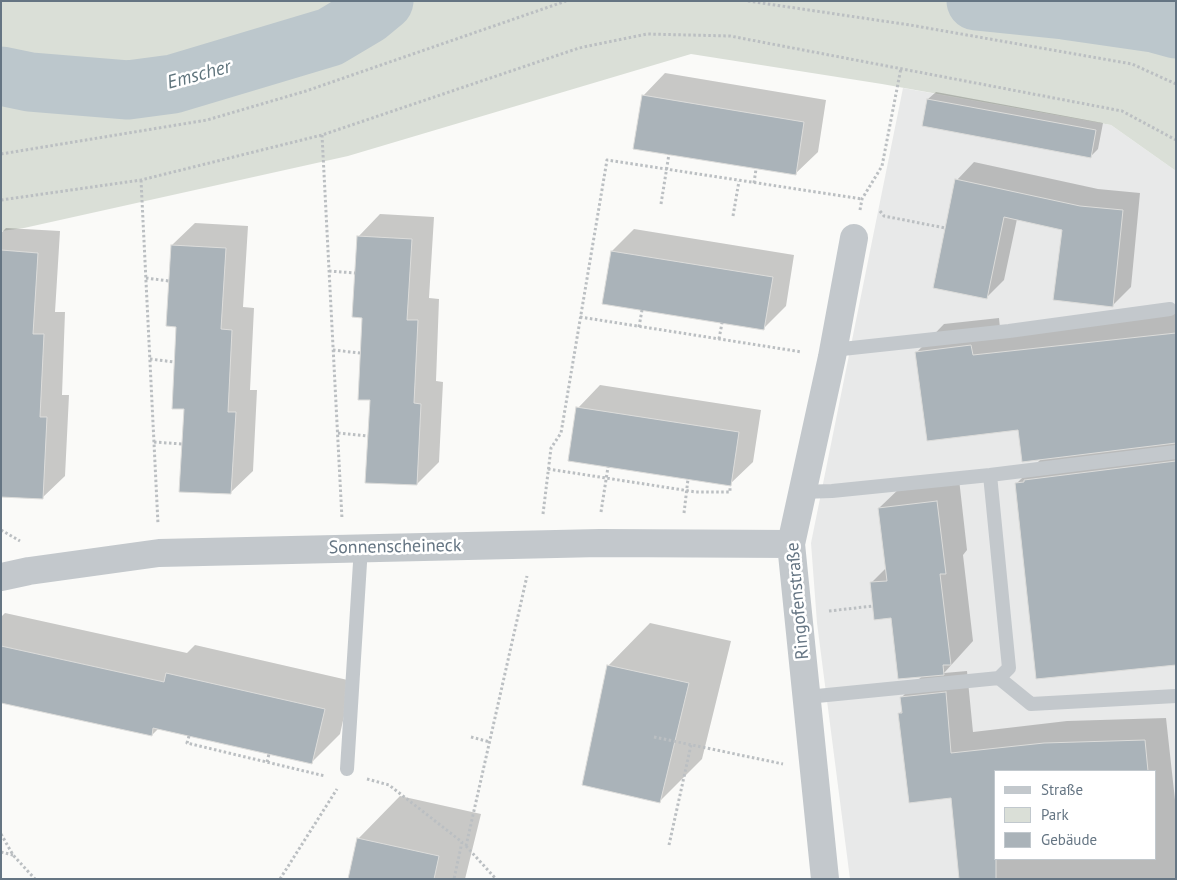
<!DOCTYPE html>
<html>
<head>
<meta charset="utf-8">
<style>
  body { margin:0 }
  #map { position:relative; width:1177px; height:880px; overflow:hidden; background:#fafaf8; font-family:"PT Sans",sans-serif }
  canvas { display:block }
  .frame { position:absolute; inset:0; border:2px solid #657583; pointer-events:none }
  .legend { position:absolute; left:994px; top:770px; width:162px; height:90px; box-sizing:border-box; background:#fff; border:1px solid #c1c8cd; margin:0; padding:6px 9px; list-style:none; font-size:15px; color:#657583 }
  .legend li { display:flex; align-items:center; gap:10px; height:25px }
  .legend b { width:25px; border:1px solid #c1c8cd }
</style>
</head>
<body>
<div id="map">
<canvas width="1177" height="880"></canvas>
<div class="frame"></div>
<ul class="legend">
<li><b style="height:6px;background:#c3c8cc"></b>Straße</li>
<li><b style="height:14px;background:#dadfd7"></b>Park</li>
<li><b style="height:14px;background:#aab3b9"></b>Gebäude</li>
</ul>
</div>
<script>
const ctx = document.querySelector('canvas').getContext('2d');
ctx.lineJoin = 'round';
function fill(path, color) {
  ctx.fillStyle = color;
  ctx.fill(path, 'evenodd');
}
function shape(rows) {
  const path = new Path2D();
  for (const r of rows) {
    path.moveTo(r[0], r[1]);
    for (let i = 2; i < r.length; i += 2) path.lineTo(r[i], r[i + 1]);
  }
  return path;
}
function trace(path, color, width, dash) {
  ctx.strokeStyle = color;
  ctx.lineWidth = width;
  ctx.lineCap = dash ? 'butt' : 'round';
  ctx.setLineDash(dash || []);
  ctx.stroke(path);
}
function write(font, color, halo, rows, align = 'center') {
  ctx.font = font + ' "PT Sans",sans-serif';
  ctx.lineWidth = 5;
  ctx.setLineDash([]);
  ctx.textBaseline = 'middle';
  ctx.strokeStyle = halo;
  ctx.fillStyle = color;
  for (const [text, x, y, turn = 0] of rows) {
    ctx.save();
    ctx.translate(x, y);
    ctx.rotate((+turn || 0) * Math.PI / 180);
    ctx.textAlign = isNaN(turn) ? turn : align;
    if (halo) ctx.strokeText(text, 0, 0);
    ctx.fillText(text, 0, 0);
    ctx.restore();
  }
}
const built = shape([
  [903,88,1111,125,1176,171,1176,879,850,879,817,623,811,543],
  [996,771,1156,771,1156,859,996,859]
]);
const green = shape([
  [1,1,1176,1,1176,171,1111,125,882,84,691,54,348,156,24,228,1,231]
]);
const shadow = shape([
  [665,73,826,100,818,152,795,174,643,96],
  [936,92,1103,123,1098,149,1091,156,923,125,928,99],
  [974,162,1098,189,1140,193,1131,287,1113,305,1063,229,1017,219,1004,280,986,298,957,180],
  [380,214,434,217,429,298,439,299,436,381,443,382,439,462,417,484,371,399,358,237],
  [195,223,248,226,243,307,254,308,250,390,257,390,253,471,230,493,185,408,172,245],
  [6,228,60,231,55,312,65,312,62,395,69,395,65,476,42,498,1,496,1,233],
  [634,229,794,255,786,306,764,328,612,251],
  [1176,309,1176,663,1017,483,1041,459,1020,428,917,352,944,324,999,318,1000,328],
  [600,385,761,410,753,462,730,484,578,408],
  [959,479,967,550,963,555,973,641,944,673,967,671,973,732,1067,721,1166,718,1176,809,1176,879,960,879,952,796,899,714,903,710,902,697,923,675,871,583,886,568,879,508,902,486],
  [996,771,1156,771,1156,859,996,859],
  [5,613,187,653,195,645,352,681,340,734,312,762,159,728,152,735,1,701,1,617],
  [650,623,731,641,702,759,660,801,608,666],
  [400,796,481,814,465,879,350,879,358,839]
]);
const river = shape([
  [976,1,1064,10,1154,23,1176,29],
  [1,76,30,82,128,90,173,84,330,37,367,15,384,1]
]);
const building = shape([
  [642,95,804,122,796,175,633,149,642,95],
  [927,99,1096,130,1091,158,922,126,927,99],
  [955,179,1080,206,1123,210,1113,307,1053,300,1062,230,1004,217,987,299,933,288,955,179],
  [357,236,412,239,407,320,418,320,414,403,421,404,417,485,365,483,370,400,358,400,362,318,352,317,357,236],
  [171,245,226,248,221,329,232,330,228,412,236,412,231,494,179,492,184,409,172,409,176,327,166,326,171,245],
  [1,250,38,253,33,334,44,334,40,417,47,417,43,499,1,497,1,250],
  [611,251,773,277,764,330,602,304,611,251],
  [1176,333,1176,443,1022,462,1018,430,927,441,915,352,971,345,973,355,1176,333],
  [576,407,739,432,731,486,568,461,576,407],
  [1176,461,1176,665,1036,679,1015,483,1024,482,1024,480,1176,461],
  [937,501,946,574,940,574,951,665,943,665,944,675,898,679,891,618,874,620,870,582,887,581,878,508,937,501],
  [1,646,164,682,166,673,325,709,312,764,153,728,152,736,1,703,1,646],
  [607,665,689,683,660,803,582,785,607,665],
  [946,692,951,753,1044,743,1145,740,1148,771,996,771,996,879,959,879,951,798,909,803,898,713,902,713,900,697,946,692],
  [357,838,439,856,434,879,348,879,357,838]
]);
const path = shape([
  [748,1,910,25,1132,64,1176,84],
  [322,135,342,519],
  [1,154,207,120,306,91,566,1],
  [141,180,158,524],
  [754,183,756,169],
  [1,200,141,180,322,135,579,48,647,34,730,36,1122,111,1176,140],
  [661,204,669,154],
  [860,210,862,199,882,166,901,68],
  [880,211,884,216,945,228],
  [733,216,739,181],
  [329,271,355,273],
  [146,278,169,281],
  [580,317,802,352],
  [639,327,642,310],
  [719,339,722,323],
  [333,350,360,353],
  [150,359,174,362],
  [338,433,368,436],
  [154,442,182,444],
  [548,469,696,492,730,492,730,488],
  [601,512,608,467],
  [684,513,688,479],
  [543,514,551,448,561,433,607,160,862,199],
  [1,530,20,541],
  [829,611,873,606],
  [189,736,187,743,325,776],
  [471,737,490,742],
  [654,737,783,764],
  [267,762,269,754],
  [367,779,389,785,462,842,454,879],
  [1,834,13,855,35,879],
  [669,845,691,745],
  [466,846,527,576],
  [466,846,496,879],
  [1,852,13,855],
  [280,879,337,789]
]);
const service = shape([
  [833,350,1009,331,1170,309],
  [801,492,832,491,990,475,1176,452],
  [999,678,1031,704,1176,696],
  [807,697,999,678,1009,668,990,475],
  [347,769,361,547]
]);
const minor = shape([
  [1,577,29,571,159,553,600,543,791,544],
  [825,879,791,544,832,357,854,238]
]);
const streetNames = [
  ["Sonnenscheineck",395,547,-1],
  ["Ringofenstraße",798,601,-95]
];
const waterNames = [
  ["Emscher",199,75,-15]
];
fill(built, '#e8e9e9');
fill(green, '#dadfd7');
fill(shadow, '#0003');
trace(river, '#bcc7cc', 59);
fill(building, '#aab3b9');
trace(building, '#dcdcda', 1);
trace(path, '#bbbfc2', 3, [2.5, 2.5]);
trace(service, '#c3c8cc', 14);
trace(minor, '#c3c8cc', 28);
write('18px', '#657583', '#fff', streetNames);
write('italic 19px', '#5f747c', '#fff', waterNames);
</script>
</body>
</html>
